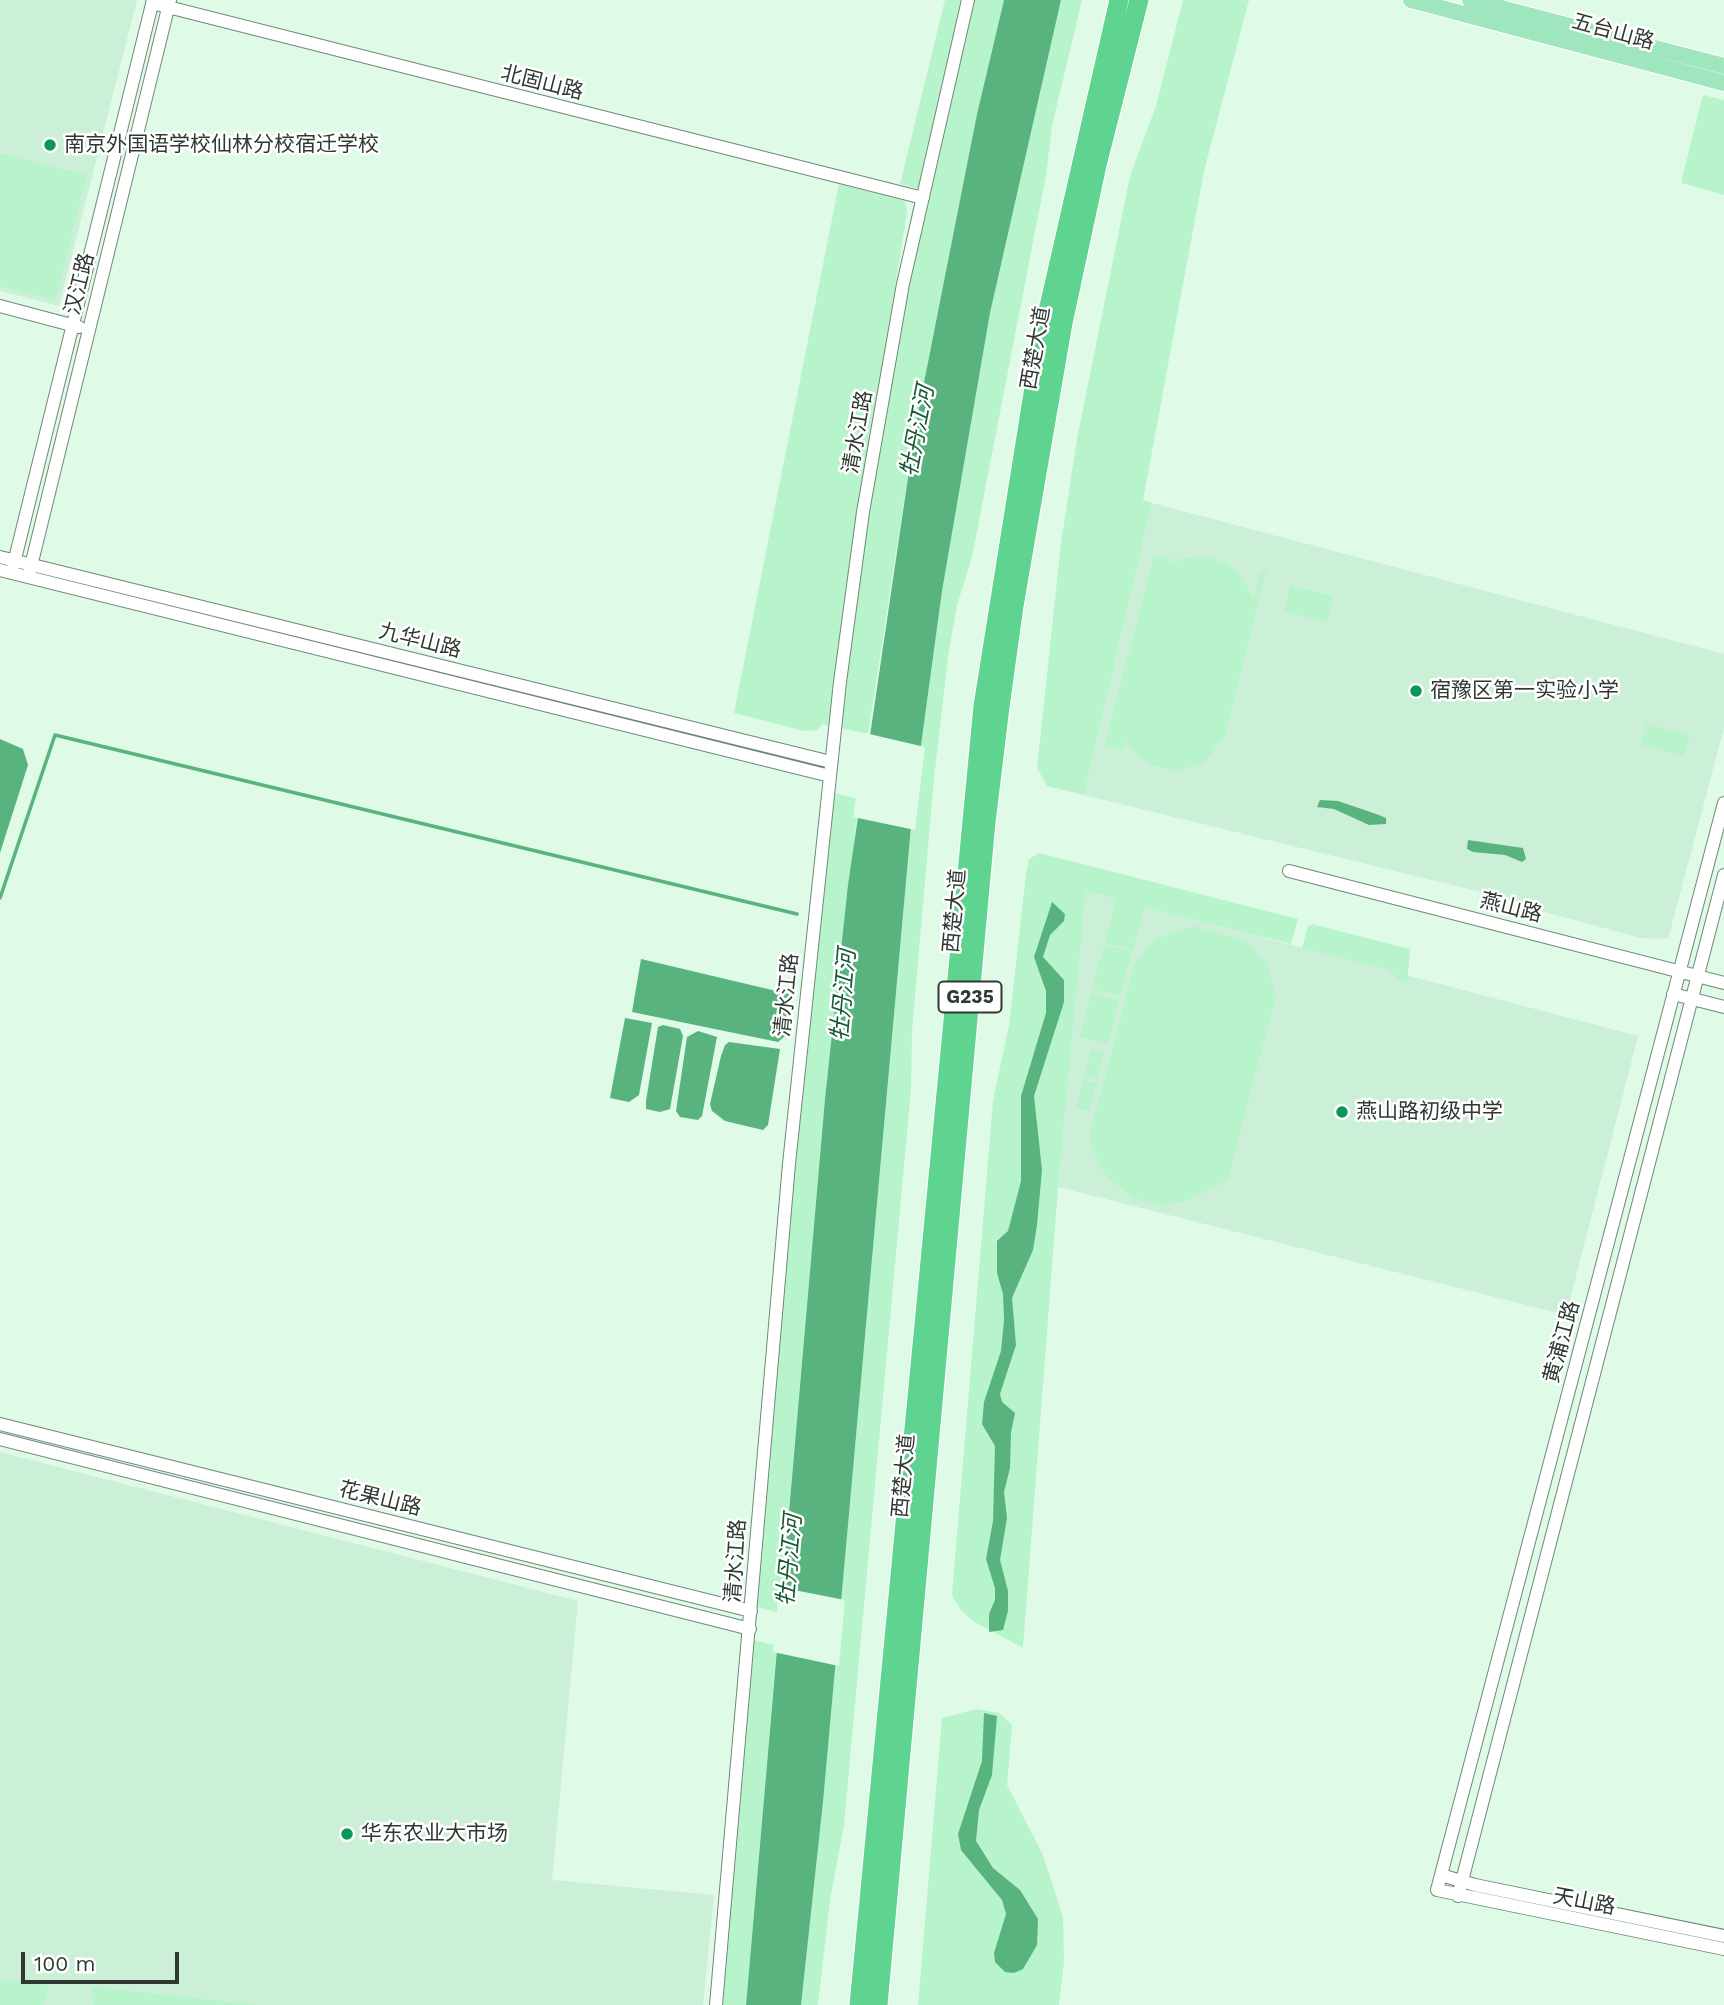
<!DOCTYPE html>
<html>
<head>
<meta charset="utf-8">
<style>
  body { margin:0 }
  #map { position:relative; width:1724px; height:2005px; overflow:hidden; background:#dffae7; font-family:"Work Sans",sans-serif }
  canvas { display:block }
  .scale { position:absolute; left:21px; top:1952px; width:158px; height:32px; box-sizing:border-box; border:4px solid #2f3932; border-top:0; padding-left:9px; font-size:21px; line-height:24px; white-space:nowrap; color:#2f3932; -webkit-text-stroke:5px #fff; paint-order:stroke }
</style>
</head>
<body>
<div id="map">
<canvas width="1724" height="2005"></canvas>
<div class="scale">100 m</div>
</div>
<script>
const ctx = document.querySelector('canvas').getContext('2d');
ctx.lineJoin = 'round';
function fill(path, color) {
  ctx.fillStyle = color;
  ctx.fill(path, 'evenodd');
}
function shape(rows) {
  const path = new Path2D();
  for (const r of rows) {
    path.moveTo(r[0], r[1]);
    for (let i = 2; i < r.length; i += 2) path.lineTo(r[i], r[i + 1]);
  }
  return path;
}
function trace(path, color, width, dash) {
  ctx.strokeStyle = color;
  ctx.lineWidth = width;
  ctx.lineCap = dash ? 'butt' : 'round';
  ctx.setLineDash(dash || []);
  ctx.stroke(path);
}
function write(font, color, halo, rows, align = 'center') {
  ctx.font = font + ' "Work Sans","Noto Sans SC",sans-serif';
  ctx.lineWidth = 5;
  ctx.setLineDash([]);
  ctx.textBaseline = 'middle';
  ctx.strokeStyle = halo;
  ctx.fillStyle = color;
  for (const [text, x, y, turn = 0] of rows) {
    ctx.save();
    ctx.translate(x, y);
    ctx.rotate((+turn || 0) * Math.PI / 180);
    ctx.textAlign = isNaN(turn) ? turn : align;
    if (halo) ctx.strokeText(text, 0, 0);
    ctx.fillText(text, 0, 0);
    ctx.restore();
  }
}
const built = shape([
  [0,0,137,0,59,306,0,291],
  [1152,503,1724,654,1724,728,1668,939,1641,938,1522,906,1522,902,1084,795],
  [1086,891,1638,1036,1566,1315,1058,1187],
  [0,1452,578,1601,552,1880,714,1895,703,2005,0,2005]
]);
const green = shape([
  [945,0,1004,0,977,114,916,423,868,734,822,724,818,730,804,731,734,713,839,184,905,201,907,212,892,307,917,188,900,184],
  [1061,0,1082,0,1052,126,1046,175,972,557,957,605,948,657,934,778,912,1031,911,1089,844,1825,830,1900,818,2005,801,2005,823,1802,913,804,942,591,990,313],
  [1183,0,1249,0,1204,171,1143,500,1152,503,1084,795,1047,786,1037,768,1061,543,1077,439,1130,176,1156,106],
  [1703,95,1724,100,1724,195,1681,183],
  [0,153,87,175,55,300,0,286],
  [1154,555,1172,559,1170,565,1181,559,1203,556,1229,564,1241,577,1254,599,1261,570,1266,571,1225,735,1205,762,1178,771,1151,765,1139,757,1126,741,1123,750,1105,745],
  [1290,586,1333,596,1327,622,1284,611],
  [1646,724,1690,735,1684,756,1641,745],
  [830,792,859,799,825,1099,780,1613,757,1607,789,1211],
  [1039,853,1298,919,1291,944,1145,907,1133,950,1105,943,1116,899,1086,891,1058,1187,1023,1648,973,1621,960,1609,952,1595,993,1101,1009,1025,1026,874,1029,859],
  [1312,924,1410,949,1407,986,1388,970,1302,948,1308,926],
  [1193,926,1247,941,1267,964,1276,994,1228,1180,1186,1201,1162,1205,1133,1198,1105,1175,1091,1146,1091,1130,1135,964,1145,949,1158,938],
  [1104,945,1132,952,1120,996,1092,989],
  [1091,993,1119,1000,1108,1044,1080,1037],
  [1091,1049,1104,1052,1097,1080,1084,1077],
  [1083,1080,1097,1083,1089,1111,1076,1108],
  [753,1640,777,1646,746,2005,720,2005],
  [976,1709,999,1713,1012,1725,1007,1785,1043,1855,1063,1917,1064,1961,1059,2005,918,2005,942,1718],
  [0,1980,48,1985,49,1989,43,2005,0,2005],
  [92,1987,259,2005,93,2005]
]);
const water = shape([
  [1004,0,1061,0,990,313,942,591,913,804,823,1802,801,2005,746,2005,825,1099,848,885,916,423,977,114],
  [0,739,23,749,28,765,0,853],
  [1320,800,1338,801,1379,815,1386,818,1386,824,1369,825,1334,809,1317,807],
  [1468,840,1523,848,1526,859,1522,862,1505,855,1473,852,1467,849],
  [1052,902,1065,914,1064,921,1050,935,1043,957,1064,980,1064,1002,1034,1096,1042,1170,1037,1225,1033,1250,1012,1298,1016,1345,1000,1394,1002,1402,1015,1413,1011,1432,1010,1468,1004,1492,1007,1518,1000,1560,1008,1591,1008,1611,1003,1630,989,1632,989,1614,995,1600,995,1588,986,1559,993,1521,995,1446,982,1424,984,1402,1001,1351,1004,1320,1003,1294,997,1273,997,1241,1008,1231,1021,1181,1021,1096,1046,1013,1046,991,1034,957],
  [641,959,789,994,785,1036,778,1042,632,1012],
  [625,1018,652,1023,639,1095,629,1102,610,1098],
  [663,1025,680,1029,683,1036,670,1109,660,1112,646,1109,646,1101,658,1027],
  [698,1031,717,1037,702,1116,698,1120,680,1117,676,1111,687,1037],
  [729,1042,780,1049,768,1125,763,1130,725,1121,712,1111,710,1104,721,1056,725,1045],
  [984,1713,997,1716,992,1775,979,1810,976,1841,993,1868,1020,1890,1038,1919,1037,1945,1023,1969,1014,1973,1005,1972,995,1962,994,1953,1006,1914,1002,1900,961,1850,958,1834,982,1761]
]);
const pier = shape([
  [865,733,925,747,915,830,853,817],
  [779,1587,845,1600,839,1666,773,1652]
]);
const stream = shape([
  [0,898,55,735,797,914]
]);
const minor = shape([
  [152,3,923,198],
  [0,306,79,327],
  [0,557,831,762],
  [13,567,153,0],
  [0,570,830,776],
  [30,570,170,0],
  [1724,803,1437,1890,1724,1949],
  [1289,871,1724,983],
  [1673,994,1724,1007],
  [0,1424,751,1611],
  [0,1439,750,1629],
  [1441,1875,1475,1885,1724,1936],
  [1458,1896,1724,875],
  [716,2005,789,1164,840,682,863,512,903,284,968,0]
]);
const major = shape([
  [1411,0,1724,83],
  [1470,0,1724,66]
]);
const highway = shape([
  [859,2005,983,706,1042,337,1119,0],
  [878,2005,986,822,1000,707,1014,606,1063,323,1097,165,1139,0]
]);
const markers = [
  [50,145,7,"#08985a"],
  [1416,691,7,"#08985a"],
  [1342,1112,7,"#08985a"],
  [347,1834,7,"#08985a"]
];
const shields = [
  [970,997,63]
];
const shieldNames = [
  ["G235",970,997]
];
const streetNames = [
  ["五台山路",1613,32,15],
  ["北固山路",542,83,14],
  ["汉江路",80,284,-76],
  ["西楚大道",1036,348,-80],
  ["清水江路",858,432,-80],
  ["九华山路",420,641,14],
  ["燕山路",1511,908,14],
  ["西楚大道",955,911,-85],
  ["清水江路",787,995,-84],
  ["黄浦江路",1562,1342,-75],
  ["西楚大道",904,1476,-85],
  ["花果山路",380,1499,14],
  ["清水江路",736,1561,-86],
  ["天山路",1584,1902,11]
];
const poiNames = [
  ["南京外国语学校仙林分校宿迁学校",64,145],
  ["宿豫区第一实验小学",1430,691],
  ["燕山路初级中学",1356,1112],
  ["华东农业大市场",361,1834]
];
const waterNames = [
  ["牡丹江河",918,431,-79],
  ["牡丹江河",844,995,-85],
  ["牡丹江河",790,1560,-85]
];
fill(built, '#ccefd8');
fill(green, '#b7f4cc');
fill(water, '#58b37e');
fill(pier, '#dffae7');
trace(stream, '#58b37e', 3.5);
trace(minor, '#708878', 14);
trace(major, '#fff', 18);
trace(highway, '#fff', 21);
trace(minor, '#fff', 12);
trace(major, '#9fe5bd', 16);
trace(highway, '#5fd491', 19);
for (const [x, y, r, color] of markers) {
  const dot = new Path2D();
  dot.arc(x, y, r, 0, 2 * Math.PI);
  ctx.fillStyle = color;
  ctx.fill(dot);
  trace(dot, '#fff', 2.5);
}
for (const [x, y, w] of shields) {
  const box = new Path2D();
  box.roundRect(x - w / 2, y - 15.5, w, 31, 5);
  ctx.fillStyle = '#fff';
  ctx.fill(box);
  trace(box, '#2f3932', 2);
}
write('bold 19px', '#2f3932', null, shieldNames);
write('21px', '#2f3932', '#fff', streetNames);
write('21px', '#2f3932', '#fff', poiNames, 'left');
write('italic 23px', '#155936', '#fff', waterNames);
</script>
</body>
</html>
